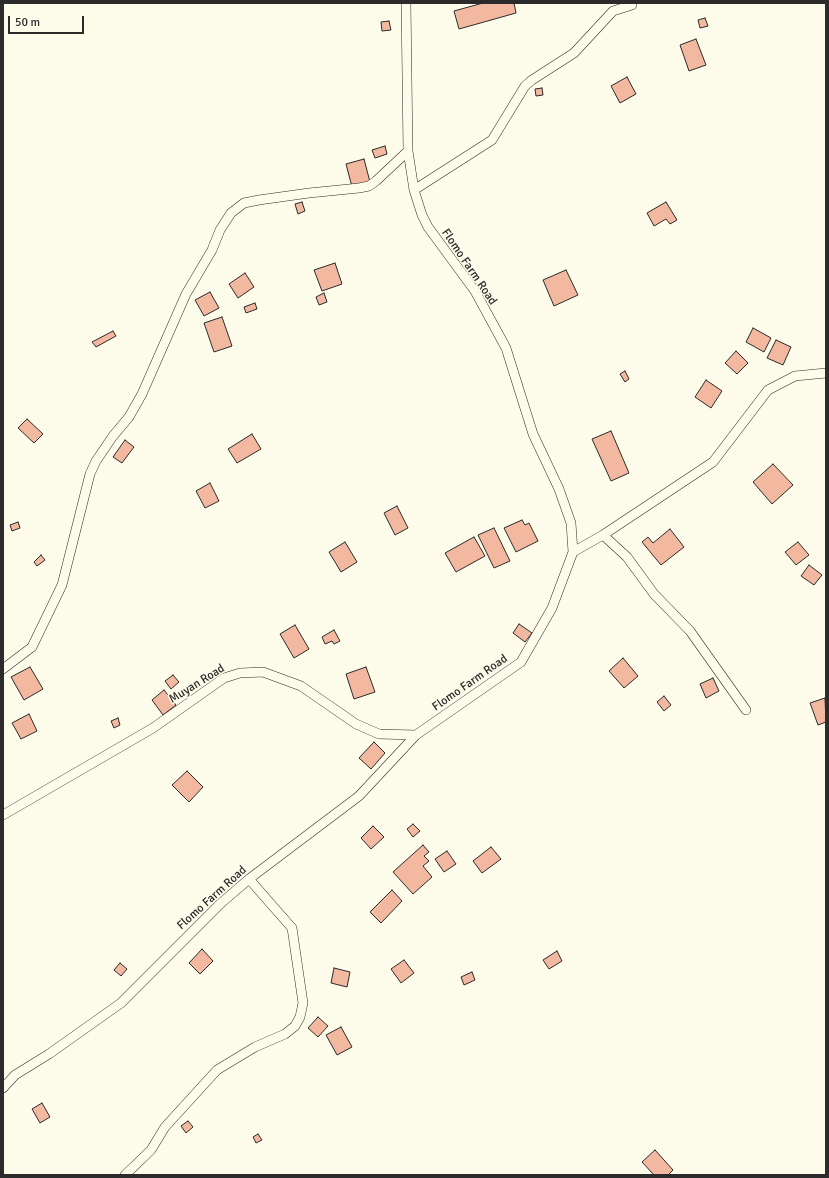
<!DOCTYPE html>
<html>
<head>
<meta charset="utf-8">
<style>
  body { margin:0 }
  #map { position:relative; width:829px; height:1178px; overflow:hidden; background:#fdfbea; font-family:Signika,sans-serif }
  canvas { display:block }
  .frame { position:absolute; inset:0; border:4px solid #2b2b2b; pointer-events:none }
  .scale { position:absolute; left:8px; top:16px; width:76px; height:18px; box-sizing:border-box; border:2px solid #2b2b2b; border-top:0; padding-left:5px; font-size:12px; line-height:14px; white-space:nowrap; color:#2b2b2b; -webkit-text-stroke:3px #fdfbea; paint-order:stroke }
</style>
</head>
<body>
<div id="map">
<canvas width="829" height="1178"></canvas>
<div class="frame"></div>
<div class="scale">50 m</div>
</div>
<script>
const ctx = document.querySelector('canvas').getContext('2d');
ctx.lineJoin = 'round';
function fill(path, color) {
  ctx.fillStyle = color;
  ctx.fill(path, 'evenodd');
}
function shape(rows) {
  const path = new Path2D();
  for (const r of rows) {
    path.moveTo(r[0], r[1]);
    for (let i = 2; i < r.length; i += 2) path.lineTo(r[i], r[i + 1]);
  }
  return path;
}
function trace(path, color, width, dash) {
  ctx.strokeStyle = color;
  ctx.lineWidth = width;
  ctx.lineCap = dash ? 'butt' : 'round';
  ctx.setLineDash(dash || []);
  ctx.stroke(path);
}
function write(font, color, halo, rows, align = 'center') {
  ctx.font = font + ' Signika,sans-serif';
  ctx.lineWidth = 3;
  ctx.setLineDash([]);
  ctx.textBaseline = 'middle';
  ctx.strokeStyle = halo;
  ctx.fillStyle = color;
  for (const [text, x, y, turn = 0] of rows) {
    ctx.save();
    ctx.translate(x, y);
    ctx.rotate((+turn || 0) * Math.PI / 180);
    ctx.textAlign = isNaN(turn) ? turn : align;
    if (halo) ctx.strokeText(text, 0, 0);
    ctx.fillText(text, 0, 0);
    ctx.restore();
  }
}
const building = shape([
  [483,3,514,3,516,13,459,29,454,11,483,3],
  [705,18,708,26,700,28,698,20,705,18],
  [389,21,391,30,382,31,381,22,389,21],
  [696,39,706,65,689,71,680,45,696,39],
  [627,77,636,94,620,103,611,86,627,77],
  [542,88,543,95,536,96,535,89,542,88],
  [385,146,387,154,375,158,372,150,385,146],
  [364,159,370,182,352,187,346,164,364,159],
  [302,202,305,211,298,214,295,204,302,202],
  [666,202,677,220,670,224,666,219,654,226,647,213,666,202],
  [335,263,342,284,322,291,314,270,335,263],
  [566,270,578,295,554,306,543,280,566,270],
  [245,273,254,287,238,298,229,284,245,273],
  [210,292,219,308,204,316,195,300,210,292],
  [324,293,327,302,319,305,316,297,324,293],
  [255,303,257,309,246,313,244,307,255,303],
  [222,317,232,346,214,352,204,323,222,317],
  [753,328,771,338,764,352,746,342,753,328],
  [113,331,116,336,96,347,92,342,113,331],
  [776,340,791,347,783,365,767,358,776,340],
  [736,351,748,363,737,374,725,363,736,351],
  [625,371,629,379,625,382,620,374,625,371],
  [706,380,722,391,711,408,695,397,706,380],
  [27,419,43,434,34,443,18,428,27,419],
  [611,431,629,473,611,481,592,439,611,431],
  [252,434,261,449,237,463,228,449,252,434],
  [125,440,134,447,122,463,113,457,125,440],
  [773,464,793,485,772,504,753,482,773,464],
  [210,483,219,501,205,508,196,491,210,483],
  [397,506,408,528,395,535,384,513,397,506],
  [522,520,525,525,529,523,538,541,516,552,504,528,522,520],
  [18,522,20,528,12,531,10,525,18,522],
  [494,528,510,561,494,568,478,535,494,528],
  [670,529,684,547,661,565,642,542,648,537,653,543,670,529],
  [474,537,485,556,456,572,445,553,474,537],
  [345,542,357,562,341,572,329,552,345,542],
  [798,542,809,555,796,565,785,552,798,542],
  [41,555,45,560,37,566,34,562,41,555],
  [809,565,822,575,814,585,801,576,809,565],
  [519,624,532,633,525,642,513,633,519,624],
  [295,625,309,649,294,658,280,634,295,625],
  [334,630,340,641,334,644,332,641,325,644,322,637,334,630],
  [623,658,638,676,624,688,609,671,623,658],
  [30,667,43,689,24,700,11,677,30,667],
  [366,667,375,692,354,699,346,674,366,667],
  [173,675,179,682,171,689,165,681,173,675],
  [713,678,719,691,706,698,700,684,713,678],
  [164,690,176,705,163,715,152,700,164,690],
  [664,696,671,705,664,711,657,702,664,696],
  [825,698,826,722,818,725,810,703,825,698],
  [29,714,37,731,21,739,12,723,29,714],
  [118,718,120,725,114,728,111,721,118,718],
  [374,742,385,753,371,769,359,758,374,742],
  [187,771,203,787,189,802,172,785,187,771],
  [413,824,420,831,413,837,407,829,413,824],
  [373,826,384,837,371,849,361,838,373,826],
  [423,845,429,852,424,856,429,861,423,866,432,877,413,894,393,872,423,845],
  [491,847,501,859,482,873,473,861,491,847],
  [447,851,456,864,444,872,435,859,447,851],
  [392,890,402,901,381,923,370,912,392,890],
  [202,949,213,961,200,974,189,963,202,949],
  [557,951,562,961,549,969,543,960,557,951],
  [404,960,414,973,401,983,391,969,404,960],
  [120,963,127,969,121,976,114,970,120,963],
  [334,968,350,972,347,987,331,983,334,968],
  [472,972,475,980,464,985,461,977,472,972],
  [318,1017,328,1026,318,1037,308,1028,318,1017],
  [341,1027,352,1047,337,1055,326,1035,341,1027],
  [42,1103,50,1117,40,1123,32,1109,42,1103],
  [188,1121,193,1127,186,1133,181,1126,188,1121],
  [258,1134,262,1140,256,1143,253,1137,258,1134],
  [655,1150,673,1170,668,1175,654,1175,642,1162,655,1150]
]);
const minor = shape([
  [414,190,492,140,525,86,532,80,574,53,613,11,632,5],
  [603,535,627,557,654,594,690,631,746,710],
  [573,552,603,535,713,462,768,390,795,376,826,373],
  [3,669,32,647,62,585,90,474,96,461,113,436,129,417,142,394,186,294,212,250,220,230,231,213,244,203,259,200,309,193,359,188,369,186,376,181,408,151],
  [3,815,153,728,224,678,240,673,263,672,301,686,356,724,379,734,416,735],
  [3,1088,15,1075,49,1054,121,1003,220,904,249,879,359,796,416,735,521,662,552,608,573,552,571,523,559,489,533,434,506,348,475,291,428,227,422,215,414,190,408,151,406,3],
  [125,1175,151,1150,165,1127,217,1070,255,1047,285,1034,295,1026,300,1017,303,1003,292,928,249,879]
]);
const streetNames = [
  ["Flomo Farm Road",469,267,56],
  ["Flomo Farm Road",470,683,-35],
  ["Muyan Road",197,684,-32],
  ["Flomo Farm Road",212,898,-42]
];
fill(building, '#f2b8a0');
trace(building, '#2b2b2b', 1);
trace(minor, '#2b2b2b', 10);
trace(minor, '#fdfbea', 9);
write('12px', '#2b2b2b', '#fdfbea', streetNames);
</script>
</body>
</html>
